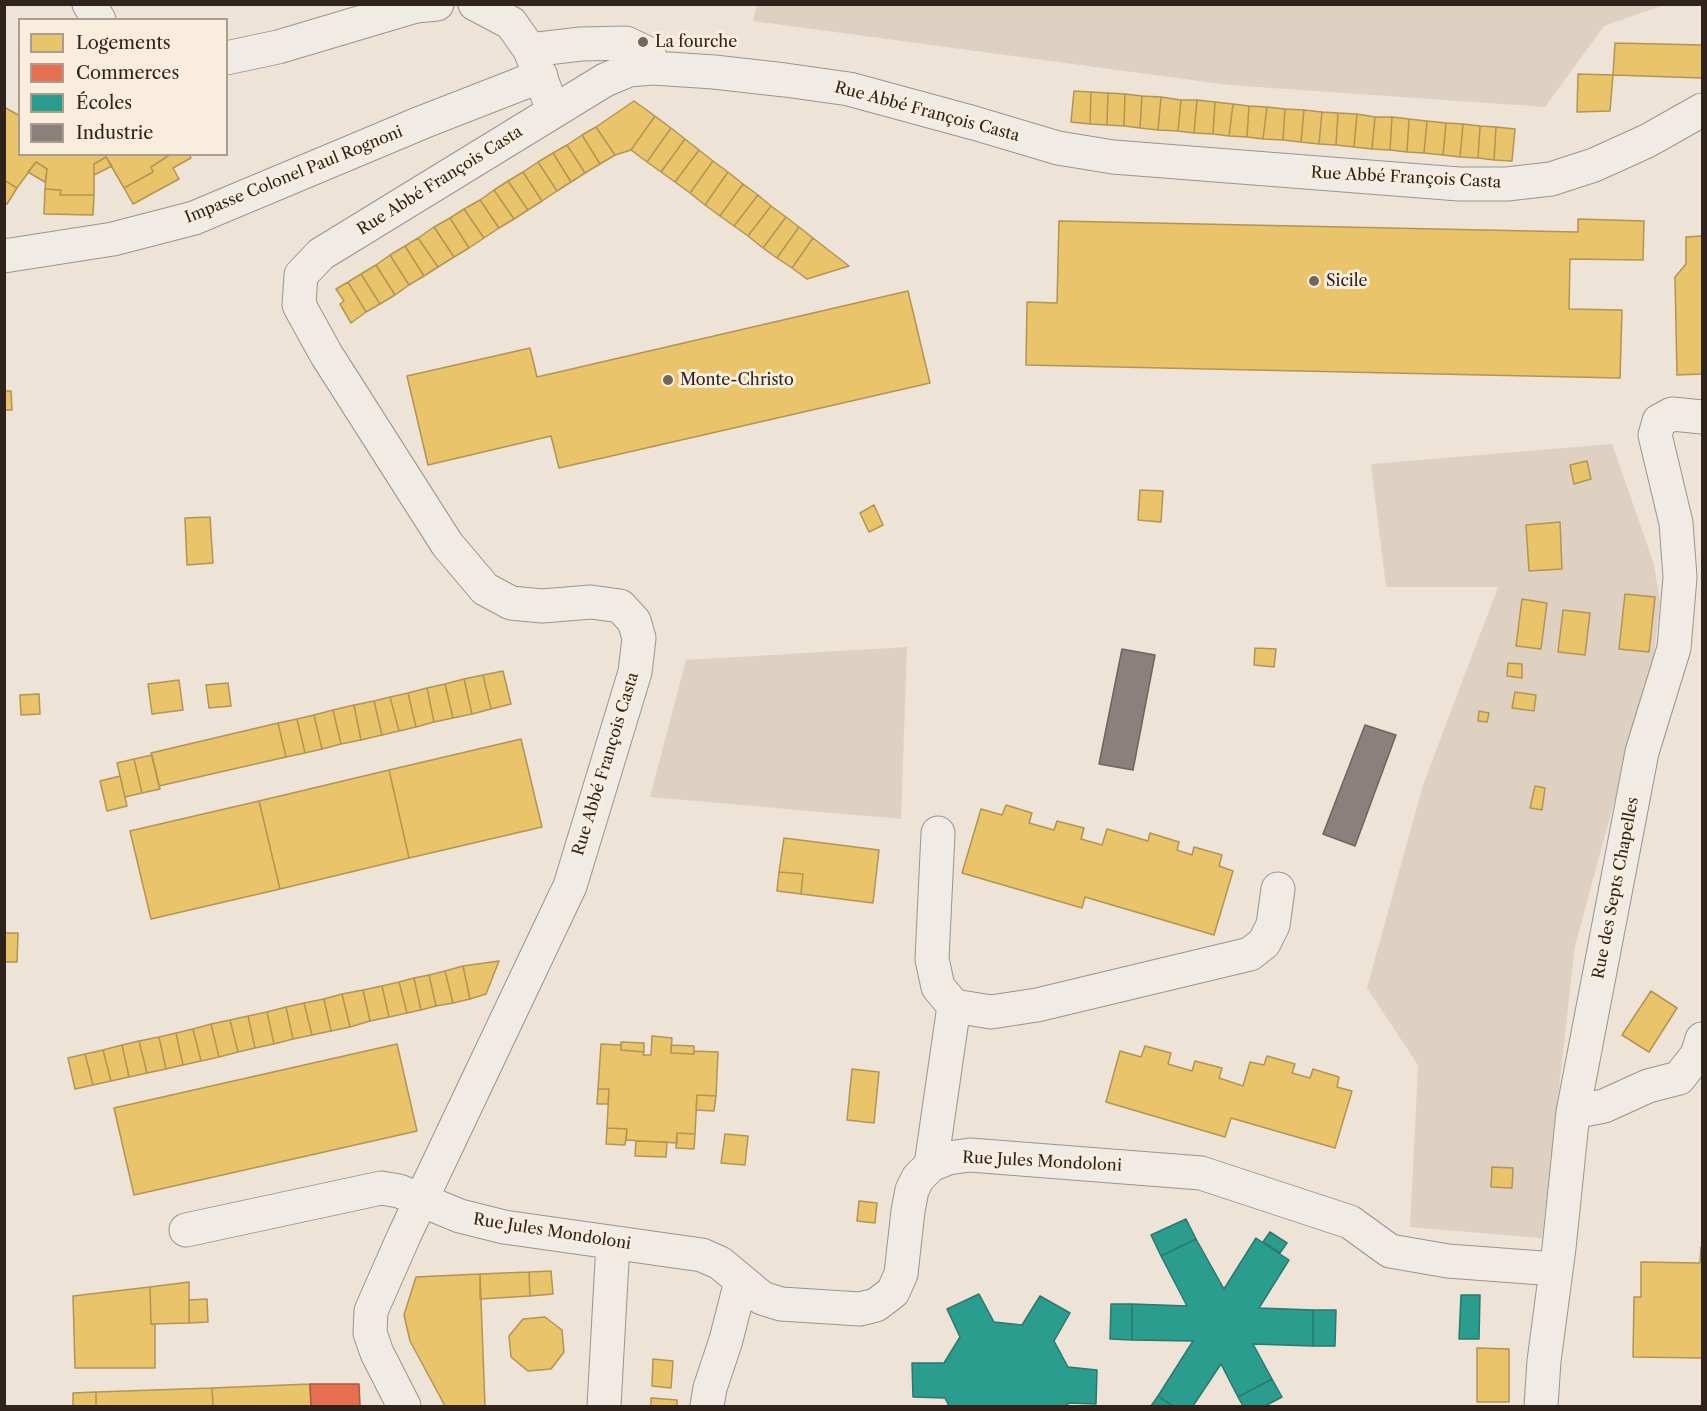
<!DOCTYPE html>
<html>
<head>
<meta charset="utf-8">
<style>
  body { margin:0 }
  #map { position:relative; width:1707px; height:1411px; overflow:hidden; background:#ede3d6; font-family:"Libre Caslon Text",serif }
  canvas { display:block }
  .frame { position:absolute; inset:0; border:6px solid #30231c; pointer-events:none }
  .legend { position:absolute; left:18px; top:18px; width:210px; height:138px; box-sizing:border-box; background:#f9edde; border:2px solid #a99c90; margin:0; padding:8px 10px; list-style:none; font-size:18px; color:#30231c }
  .legend li { display:flex; align-items:center; gap:12px; height:30px }
  .legend b { width:30px; border:2px solid #a99c90 }
</style>
</head>
<body>
<div id="map">
<canvas width="1707" height="1411"></canvas>
<div class="frame"></div>
<ul class="legend">
<li><b style="height:16px;background:#e9c46a"></b>Logements</li>
<li><b style="height:16px;background:#e76f51"></b>Commerces</li>
<li><b style="height:16px;background:#2a9d8f"></b>Écoles</li>
<li><b style="height:16px;background:#8a817c"></b>Industrie</li>
</ul>
</div>
<script>
const ctx = document.querySelector('canvas').getContext('2d');
ctx.lineJoin = 'round';
function fill(path, color) {
  ctx.fillStyle = color;
  ctx.fill(path, 'evenodd');
}
function shape(rows) {
  const path = new Path2D();
  for (const r of rows) {
    path.moveTo(r[0], r[1]);
    for (let i = 2; i < r.length; i += 2) path.lineTo(r[i], r[i + 1]);
  }
  return path;
}
function trace(path, color, width, dash) {
  ctx.strokeStyle = color;
  ctx.lineWidth = width;
  ctx.lineCap = dash ? 'butt' : 'round';
  ctx.setLineDash(dash || []);
  ctx.stroke(path);
}
function write(font, color, halo, rows, align = 'center') {
  ctx.font = font + ' "Libre Caslon Text",serif';
  ctx.lineWidth = 6;
  ctx.setLineDash([]);
  ctx.textBaseline = 'middle';
  ctx.strokeStyle = halo;
  ctx.fillStyle = color;
  for (const [text, x, y, turn = 0] of rows) {
    ctx.save();
    ctx.translate(x, y);
    ctx.rotate((+turn || 0) * Math.PI / 180);
    ctx.textAlign = isNaN(turn) ? turn : align;
    if (halo) ctx.strokeText(text, 0, 0);
    ctx.fillText(text, 0, 0);
    ctx.restore();
  }
}
const green = shape([
  [757,4,1664,4,1664,5,1604,26,1545,107,1229,85,753,21],
  [1612,444,1654,564,1660,602,1654,655,1575,946,1542,1238,1410,1227,1418,1065,1367,988,1423,785,1498,587,1386,587,1371,464],
  [907,647,901,819,650,797,686,660]
]);
const homes = shape([
  [1615,43,1702,45,1702,78,1613,75,1615,43],
  [1578,74,1613,75,1610,111,1577,112,1578,74],
  [1074,91,1091,92,1090,124,1071,122,1074,91],
  [1091,92,1108,93,1107,125,1090,124,1091,92],
  [1108,93,1125,94,1124,126,1107,125,1108,93],
  [1125,94,1142,96,1140,128,1124,126,1125,94],
  [1142,96,1161,97,1158,130,1140,128,1142,96],
  [1161,97,1181,100,1178,131,1158,130,1161,97],
  [1181,100,1197,100,1194,133,1178,131,1181,100],
  [1197,100,1215,102,1213,134,1194,133,1197,100],
  [634,101,655,116,631,150,615,155,596,127,634,101],
  [1215,102,1233,104,1229,136,1213,134,1215,102],
  [1233,104,1249,106,1247,137,1229,136,1233,104],
  [1249,106,1267,107,1263,139,1247,137,1249,106],
  [4,107,20,116,20,154,171,154,151,167,153,172,124,188,106,157,94,164,94,195,60,195,61,190,45,189,47,169,36,162,17,188,4,180,4,107],
  [1267,107,1285,109,1283,140,1263,139,1267,107],
  [1285,109,1304,110,1301,142,1283,140,1285,109],
  [1304,110,1322,112,1319,144,1301,142,1304,110],
  [1322,112,1338,113,1336,145,1319,144,1322,112],
  [1338,113,1357,114,1354,147,1336,145,1338,113],
  [1357,114,1375,117,1372,149,1354,147,1357,114],
  [655,116,671,128,647,162,631,150,655,116],
  [1375,117,1392,117,1390,150,1372,149,1375,117],
  [1392,117,1409,119,1407,152,1390,150,1392,117],
  [1409,119,1427,121,1424,153,1407,152,1409,119],
  [1427,121,1446,123,1443,155,1424,153,1427,121],
  [1446,123,1463,124,1460,157,1443,155,1446,123],
  [1463,124,1480,126,1478,158,1460,157,1463,124],
  [1480,126,1496,127,1494,160,1478,158,1480,126],
  [596,127,615,155,600,164,582,135,596,127],
  [1496,127,1515,129,1512,161,1494,160,1496,127],
  [671,128,685,139,661,172,647,162,671,128],
  [582,135,600,164,585,173,567,145,582,135],
  [685,139,699,150,675,182,661,172,685,139],
  [567,145,585,173,571,182,553,153,567,145],
  [699,150,713,161,690,193,675,182,699,150],
  [553,153,571,182,557,191,538,162,553,153],
  [171,154,189,154,191,158,173,168,179,179,133,204,124,188,153,172,151,167,171,154],
  [106,157,112,166,94,175,94,164,106,157],
  [713,161,728,172,705,205,690,193,713,161],
  [36,162,47,169,45,182,28,172,36,162],
  [538,162,557,191,542,201,523,172,538,162],
  [523,172,542,201,528,210,508,181,523,172],
  [728,172,743,184,720,216,705,205,728,172],
  [4,180,17,188,7,204,4,203,4,180],
  [508,181,528,210,514,219,494,190,508,181],
  [743,184,758,195,734,226,720,216,743,184],
  [45,189,61,190,60,195,94,195,93,215,44,214,45,189],
  [494,190,514,219,499,228,480,200,494,190],
  [758,195,771,206,748,236,734,226,758,195],
  [480,200,499,228,484,238,464,209,480,200],
  [771,206,786,217,763,248,748,236,771,206],
  [464,209,484,238,469,248,450,218,464,209],
  [786,217,799,227,777,258,763,248,786,217],
  [450,218,469,248,454,257,434,227,450,218],
  [1578,219,1644,221,1643,260,1570,259,1569,309,1622,310,1620,378,1026,365,1027,302,1057,303,1059,221,1578,232,1578,219],
  [434,227,454,257,438,267,418,238,434,227],
  [799,227,813,238,792,268,777,258,799,227],
  [1702,236,1702,374,1677,375,1675,277,1686,264,1686,237,1702,236],
  [418,238,438,267,424,276,405,246,418,238],
  [813,238,849,266,807,279,792,268,813,238],
  [405,246,424,276,409,285,390,255,405,246],
  [390,255,409,285,395,295,376,265,390,255],
  [376,265,395,295,380,304,361,274,376,265],
  [361,274,380,304,366,312,348,282,361,274],
  [348,282,366,312,351,323,340,304,344,301,336,289,348,282],
  [908,291,930,383,559,468,551,436,428,465,407,376,530,348,537,377,908,291],
  [4,391,11,391,12,410,4,410,4,391],
  [1587,461,1591,479,1574,484,1570,465,1587,461],
  [1140,490,1163,491,1161,522,1138,520,1140,490],
  [874,505,883,525,869,532,860,513,874,505],
  [210,517,213,563,187,565,185,518,210,517],
  [1560,522,1562,569,1529,571,1526,525,1560,522],
  [1625,594,1655,597,1649,652,1619,649,1625,594],
  [1522,599,1547,603,1541,649,1516,646,1522,599],
  [1563,610,1590,613,1585,655,1558,652,1563,610],
  [1255,648,1276,649,1274,667,1254,665,1255,648],
  [1508,663,1522,664,1522,678,1507,676,1508,663],
  [503,671,511,704,491,709,483,675,503,671],
  [483,675,491,709,472,714,464,679,483,675],
  [464,679,472,714,453,718,445,684,464,679],
  [179,680,183,710,152,714,148,684,179,680],
  [228,683,231,706,209,708,206,685,228,683],
  [445,684,453,718,434,722,427,688,445,684],
  [427,688,434,722,416,727,408,693,427,688],
  [1515,692,1536,695,1534,711,1512,708,1515,692],
  [408,693,416,727,399,731,390,697,408,693],
  [39,694,40,714,21,715,20,695,39,694],
  [390,697,399,731,382,735,374,701,390,697],
  [374,701,382,735,361,740,354,705,374,701],
  [354,705,361,740,341,744,333,710,354,705],
  [333,710,341,744,322,749,314,715,333,710],
  [1479,711,1489,713,1487,722,1478,721,1479,711],
  [314,715,322,749,305,753,297,719,314,715],
  [297,719,305,753,286,757,278,723,297,719],
  [278,723,286,757,159,786,151,753,278,723],
  [521,739,542,827,409,858,389,770,521,739],
  [152,755,160,789,142,793,134,759,152,755],
  [134,759,142,793,125,797,117,763,134,759],
  [389,770,409,858,280,889,259,801,389,770],
  [120,776,127,806,107,811,100,781,120,776],
  [1535,786,1545,788,1542,810,1530,808,1535,786],
  [259,801,280,889,151,919,130,831,259,801],
  [1006,805,1032,813,1029,823,1054,830,1057,821,1084,828,1081,839,1102,845,1107,829,1148,841,1150,833,1179,842,1177,850,1192,855,1194,847,1222,855,1219,866,1233,871,1214,935,1085,897,1082,908,962,873,981,809,1002,815,1006,805],
  [784,838,879,850,873,903,801,894,803,874,779,872,784,838],
  [779,872,803,874,801,894,777,891,779,872],
  [4,933,18,933,17,962,4,962,4,933],
  [499,961,486,994,470,999,463,966,499,961],
  [463,966,470,999,453,1003,445,971,463,966],
  [445,971,453,1003,436,1006,429,975,445,971],
  [429,975,436,1006,421,1010,414,978,429,975],
  [414,978,421,1010,407,1013,399,982,414,978],
  [399,982,407,1013,389,1017,382,986,399,982],
  [382,986,389,1017,370,1021,363,990,382,986],
  [363,990,370,1021,350,1027,342,994,363,990],
  [1651,991,1677,1008,1649,1052,1622,1035,1651,991],
  [342,994,350,1027,331,1031,324,999,342,994],
  [324,999,331,1031,312,1035,304,1003,324,999],
  [304,1003,312,1035,293,1039,286,1007,304,1003],
  [286,1007,293,1039,274,1044,267,1012,286,1007],
  [267,1012,274,1044,255,1048,248,1016,267,1012],
  [248,1016,255,1048,238,1052,230,1020,248,1016],
  [230,1020,238,1052,219,1057,211,1024,230,1020],
  [211,1024,219,1057,201,1061,193,1029,211,1024],
  [193,1029,201,1061,183,1065,176,1033,193,1029],
  [176,1033,183,1065,166,1069,159,1037,176,1033],
  [652,1036,672,1038,671,1053,694,1054,694,1051,718,1052,716,1096,697,1095,695,1134,677,1133,677,1143,626,1140,627,1129,607,1128,609,1089,598,1089,601,1044,621,1045,621,1050,644,1052,643,1055,651,1055,652,1036],
  [159,1037,166,1069,147,1073,139,1041,159,1037],
  [139,1041,147,1073,129,1077,122,1045,139,1041],
  [621,1042,644,1043,644,1052,621,1050,621,1042],
  [397,1044,417,1131,134,1195,114,1108,397,1044],
  [122,1045,129,1077,111,1081,103,1050,122,1045],
  [671,1045,694,1046,694,1054,671,1053,671,1045],
  [1145,1046,1171,1053,1168,1064,1192,1071,1195,1061,1222,1068,1219,1078,1243,1086,1250,1062,1264,1065,1267,1056,1295,1064,1292,1073,1310,1078,1313,1069,1339,1077,1337,1087,1352,1091,1335,1148,1231,1118,1225,1137,1106,1102,1120,1051,1141,1057,1145,1046],
  [103,1050,111,1081,93,1085,85,1054,103,1050],
  [85,1054,93,1085,75,1089,68,1058,85,1054],
  [852,1069,879,1072,874,1123,847,1120,852,1069],
  [598,1089,609,1089,608,1104,597,1104,598,1089],
  [697,1095,716,1096,714,1111,696,1110,697,1095],
  [607,1128,627,1129,625,1145,606,1144,607,1128],
  [677,1133,695,1134,694,1149,676,1148,677,1133],
  [725,1134,748,1136,745,1165,721,1163,725,1134],
  [636,1141,667,1142,666,1157,635,1156,636,1141],
  [1492,1167,1513,1168,1512,1188,1491,1187,1492,1167],
  [859,1201,877,1203,875,1223,857,1221,859,1201],
  [1701,1247,1702,1247,1702,1358,1633,1357,1634,1297,1641,1297,1641,1262,1700,1263,1701,1247],
  [551,1271,553,1294,530,1296,529,1272,551,1271],
  [529,1272,530,1296,480,1299,480,1274,529,1272],
  [480,1274,485,1406,445,1406,410,1341,404,1315,416,1277,480,1274],
  [189,1282,189,1323,151,1324,150,1287,189,1282],
  [150,1287,151,1324,155,1325,155,1368,75,1368,73,1296,150,1287],
  [207,1299,208,1322,189,1323,189,1300,207,1299],
  [545,1317,562,1330,564,1352,551,1369,528,1371,511,1357,509,1336,523,1319,545,1317],
  [1477,1348,1509,1349,1509,1402,1477,1402,1477,1348],
  [653,1359,673,1361,671,1388,652,1386,653,1359],
  [310,1384,311,1406,213,1406,212,1388,310,1384],
  [212,1388,213,1406,96,1406,96,1392,212,1388],
  [96,1392,96,1406,73,1406,73,1393,96,1392],
  [651,1398,677,1400,677,1406,651,1406,651,1398]
]);
const shops = shape([
  [310,1384,359,1384,360,1406,311,1406,310,1384]
]);
const schools = shape([
  [1186,1219,1196,1239,1161,1256,1151,1235,1186,1219],
  [1270,1232,1287,1243,1280,1253,1263,1242,1270,1232],
  [1256,1238,1289,1260,1259,1308,1313,1310,1313,1346,1253,1344,1272,1379,1238,1397,1221,1364,1193,1406,1173,1406,1158,1396,1193,1341,1132,1340,1132,1304,1187,1306,1161,1256,1196,1239,1224,1289,1256,1238],
  [979,1294,994,1322,1022,1325,1040,1296,1070,1313,1054,1341,1068,1367,1097,1370,1096,1404,1069,1403,1066,1406,949,1406,945,1398,913,1397,912,1363,944,1363,960,1337,947,1309,979,1294],
  [1461,1295,1480,1295,1479,1339,1459,1339,1461,1295],
  [1111,1304,1132,1304,1132,1340,1110,1339,1111,1304],
  [1313,1310,1336,1310,1335,1346,1313,1346,1313,1310],
  [1272,1379,1282,1397,1265,1406,1243,1406,1238,1397,1272,1379],
  [1158,1396,1173,1406,1151,1406,1158,1396]
]);
const industry = shape([
  [1122,649,1155,655,1133,770,1099,764,1122,649],
  [1365,725,1396,735,1355,846,1323,834,1365,725]
]);
const minor = shape([
  [89,4,99,20],
  [475,4,511,23,530,50,548,97],
  [530,50,581,44,626,43,649,54,653,68],
  [226,58,278,47,416,6,437,4],
  [4,256,113,239,194,218,423,122,541,76],
  [938,833,932,959,938,987,954,1006,991,1012,1037,1005,1250,954,1264,943,1273,925,1278,889],
  [1573,1112,1604,1106,1648,1086,1679,1078,1697,1055,1702,1039],
  [931,1165,954,1006],
  [186,1230,381,1188,399,1191,460,1216,504,1227,702,1255,720,1263,762,1298,781,1304,860,1309,876,1305,893,1292,901,1274,908,1211,912,1190,918,1178,931,1165,948,1158,970,1155,1201,1173,1350,1222,1390,1251,1448,1261,1555,1269],
  [404,1406,377,1353,370,1333,371,1311,404,1236,570,886,635,672,639,638,634,621,620,606,591,602,542,606,511,603,485,589,447,544,326,354,299,305,301,275,321,254,605,80,629,70,653,68,714,72,785,80,849,89,974,123,1058,148,1113,157,1459,184,1507,184,1551,179,1594,165,1647,141,1702,110],
  [604,1406,613,1243],
  [707,1406,710,1388,726,1340,741,1281],
  [1541,1406,1544,1361,1559,1248,1573,1112,1642,752,1674,648,1680,577,1676,523,1655,435,1659,421,1672,414,1702,417]
]);
const markers = [
  [643,42,6,"#72665d"],
  [1314,281,6,"#72665d"],
  [668,380,6,"#72665d"]
];
const poiNames = [
  ["La fourche",655,42],
  ["Sicile",1326,281],
  ["Monte-Christo",680,380]
];
const streetNames = [
  ["Rue Abbé François Casta",927,112,15],
  ["Impasse Colonel Paul Rognoni",294,175,-22],
  ["Rue Abbé François Casta",1406,178,3],
  ["Rue Abbé François Casta",440,181,-32],
  ["Rue Abbé François Casta",606,764,-73],
  ["Rue des Septs Chapelles",1616,888,-79],
  ["Rue Jules Mondoloni",1042,1162,3],
  ["Rue Jules Mondoloni",552,1232,9]
];
fill(green, '#dfd1c1');
fill(homes, '#e9c46a');
trace(homes, '#b29453', 1.5);
fill(shops, '#e76f51');
trace(shops, '#b05841', 1.5);
fill(schools, '#2a9d8f');
trace(schools, '#2c786c', 1.5);
fill(industry, '#8a817c');
trace(industry, '#6f655f', 1.5);
trace(minor, '#9c948c', 35);
trace(minor, '#f0ebe4', 33);
for (const [x, y, r, color] of markers) {
  const dot = new Path2D();
  dot.arc(x, y, r, 0, 2 * Math.PI);
  ctx.fillStyle = color;
  ctx.fill(dot);
  trace(dot, '#f9edde', 2);
}
write('16px', '#30231c', '#f9edde', poiNames, 'left');
write('16px', '#30231c', '#f9edde', streetNames);
</script>
</body>
</html>
